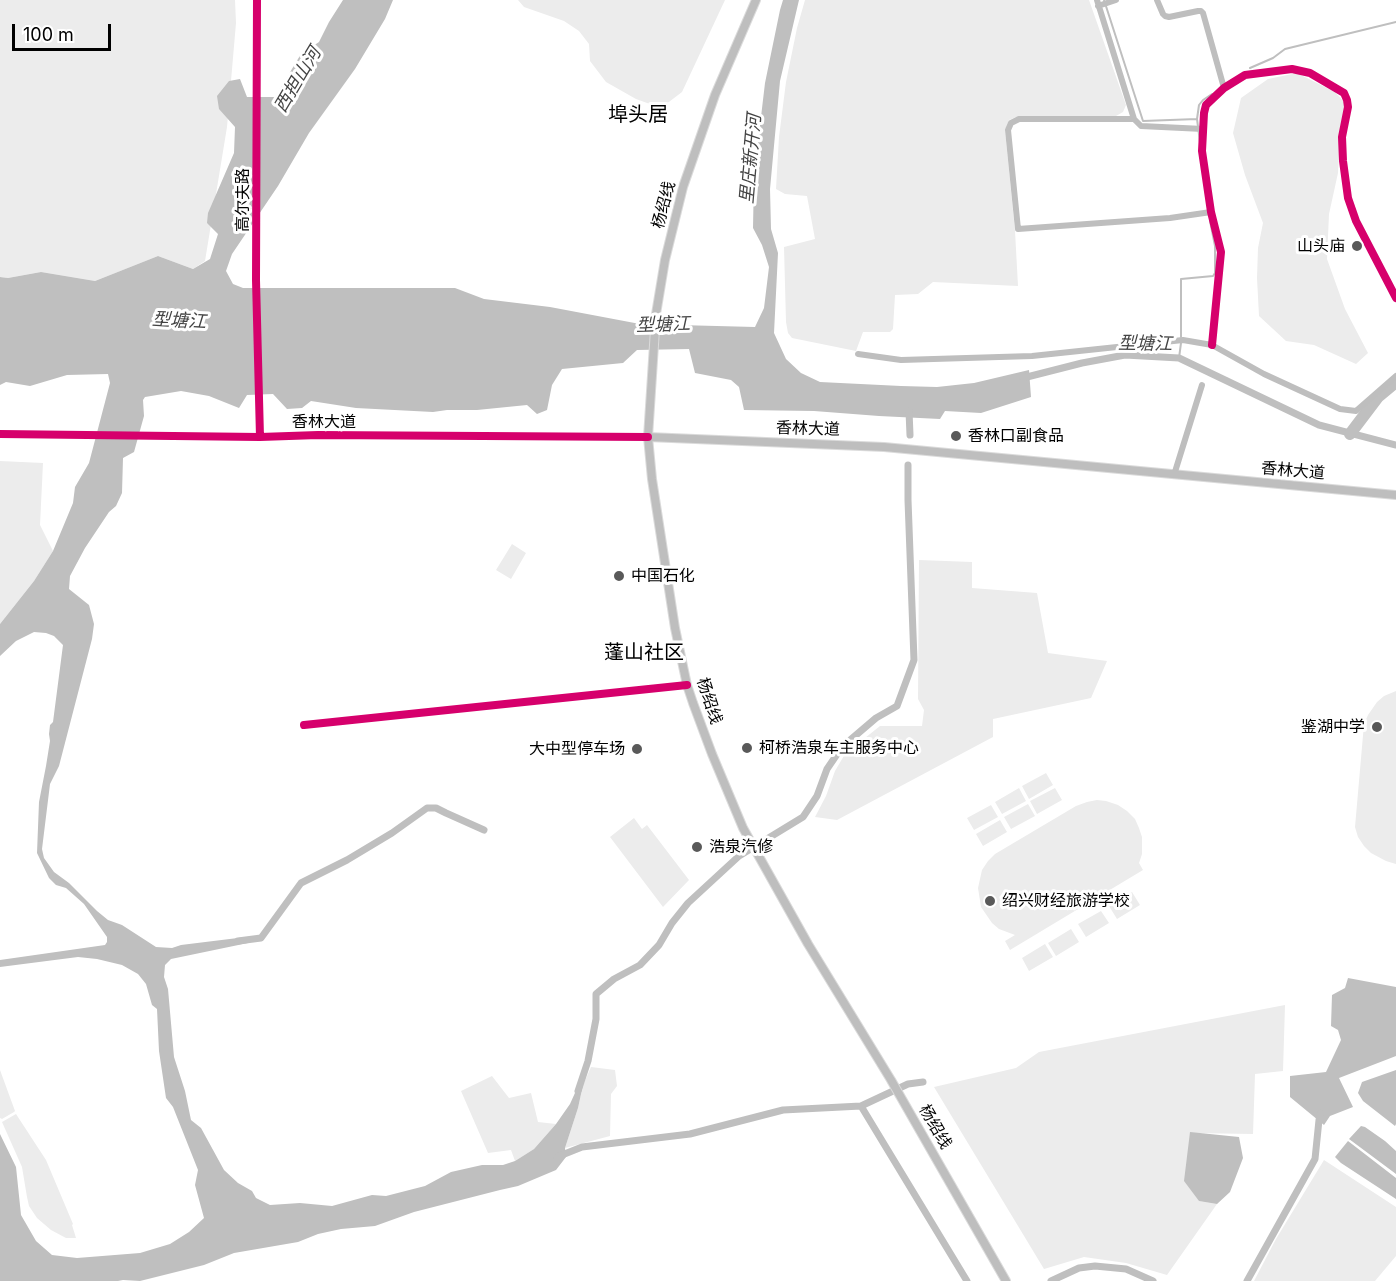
<!DOCTYPE html>
<html>
<head>
<meta charset="utf-8">
<style>
  body { margin:0 }
  #map { position:relative; width:1396px; height:1281px; overflow:hidden; background:#fff; font-family:Inter,sans-serif }
  canvas { display:block }
  .scale { position:absolute; left:12px; top:24px; width:99px; height:27px; box-sizing:border-box; border:3px solid #000; border-top:0; padding-left:8px; font-size:18px; line-height:21px; white-space:nowrap; color:#000; -webkit-text-stroke:4px #fff; paint-order:stroke }
</style>
</head>
<body>
<div id="map">
<canvas width="1396" height="1281"></canvas>
<div class="scale">100 m</div>
</div>
<script>
const ctx = document.querySelector('canvas').getContext('2d');
ctx.lineJoin = 'round';
function fill(path, color) {
  ctx.fillStyle = color;
  ctx.fill(path, 'evenodd');
}
function shape(rows) {
  const path = new Path2D();
  for (const r of rows) {
    path.moveTo(r[0], r[1]);
    for (let i = 2; i < r.length; i += 2) path.lineTo(r[i], r[i + 1]);
  }
  return path;
}
function trace(path, color, width, dash) {
  ctx.strokeStyle = color;
  ctx.lineWidth = width;
  ctx.lineCap = dash ? 'butt' : 'round';
  ctx.setLineDash(dash || []);
  ctx.stroke(path);
}
function write(font, color, halo, rows, align = 'center') {
  ctx.font = font + ' Inter,"Noto Sans SC",sans-serif';
  ctx.lineWidth = 6;
  ctx.setLineDash([]);
  ctx.textBaseline = 'middle';
  ctx.strokeStyle = halo;
  ctx.fillStyle = color;
  for (const [text, x, y, turn = 0] of rows) {
    ctx.save();
    ctx.translate(x, y);
    ctx.rotate((+turn || 0) * Math.PI / 180);
    ctx.textAlign = isNaN(turn) ? turn : align;
    if (halo) ctx.strokeText(text, 0, 0);
    ctx.fillText(text, 0, 0);
    ctx.restore();
  }
}
const green = shape([
  [0,0,235,0,236,23,227,127,205,261,193,269,158,256,95,281,41,272,8,278,0,277],
  [518,0,725,0,682,92,661,108,636,99,606,82,590,61,589,44,579,31,564,21,524,7],
  [805,0,1089,0,1126,105,1123,112,1116,116,1016,117,1009,120,1005,130,1015,231,1018,286,933,282,918,294,895,295,893,329,890,332,863,332,856,351,792,338,788,333,786,322,784,247,815,239,807,196,785,194,776,189,779,137,786,82,797,28],
  [1297,73,1335,92,1346,104,1340,136,1338,173,1329,214,1327,259,1345,309,1368,353,1356,364,1314,345,1286,341,1259,316,1257,278,1258,248,1263,223,1245,175,1233,133,1241,98,1268,79],
  [0,461,43,463,40,525,53,551,34,581,0,624],
  [512,544,526,553,511,579,496,570],
  [919,560,972,562,972,588,1037,593,1048,653,1107,661,1091,698,993,719,993,737,837,820,815,817,826,796,835,771,845,754,880,726,922,726,924,710,918,699],
  [1396,691,1396,864,1386,861,1371,853,1364,846,1358,837,1355,827,1364,724,1368,715,1377,702,1384,696],
  [1046,773,1053,785,1029,799,1022,786],
  [1019,788,1026,801,1002,814,995,802],
  [1055,788,1062,800,1037,814,1030,801],
  [1097,800,1106,801,1118,805,1127,811,1135,819,1139,828,1142,837,1142,854,1139,863,1143,870,1010,950,1005,941,1015,935,999,929,992,923,981,907,978,888,982,870,988,861,995,854,1076,806,1087,802],
  [1028,804,1035,816,1011,829,1004,817],
  [991,805,998,817,974,830,967,818],
  [634,818,642,829,647,825,689,880,663,907,610,837],
  [1000,820,1007,832,983,846,976,834],
  [1132,892,1140,905,1117,919,1109,906],
  [1101,911,1109,923,1086,937,1078,924],
  [1071,929,1079,942,1056,956,1048,943],
  [1045,944,1053,957,1029,971,1022,958],
  [1285,1005,1283,1071,1255,1074,1253,1134,1190,1133,1199,1201,1217,1204,1167,1275,1126,1263,1084,1257,1044,1269,934,1087,1016,1068,1039,1052],
  [591,1067,615,1070,617,1086,611,1094,610,1136,565,1148,578,1108,583,1085],
  [0,1070,15,1111,14,1112,2,1119,0,1118],
  [492,1076,509,1098,531,1093,538,1122,556,1124,534,1149,515,1161,511,1150,488,1153,461,1091],
  [16,1114,46,1160,73,1224,72,1225,76,1238,66,1238,51,1230,37,1218,29,1206,27,1197,22,1167,2,1122],
  [1324,1160,1396,1207,1396,1256,1375,1281,1254,1281,1276,1239]
]);
const water = shape([
  [343,0,393,0,385,19,355,69,309,133,278,186,232,254,226,271,233,284,243,288,455,288,484,299,550,307,640,324,755,327,764,308,769,267,762,245,753,228,754,176,765,83,780,10,783,0,799,0,780,81,770,189,771,229,778,253,774,333,786,359,801,373,820,382,901,386,937,387,974,383,1029,370,1031,397,981,413,945,411,940,419,879,416,814,411,744,410,739,387,731,380,695,373,689,349,637,350,623,363,562,369,552,385,547,410,537,414,527,405,477,410,447,410,433,412,356,408,311,401,302,408,287,409,273,394,247,395,239,408,209,396,181,391,145,397,143,400,144,416,134,452,123,458,122,493,116,506,109,512,85,548,70,576,69,589,89,605,94,624,92,639,59,766,50,784,42,849,44,858,54,872,69,883,97,911,108,920,122,925,156,947,172,948,181,945,246,937,248,943,171,959,165,965,164,977,168,989,174,1057,185,1091,191,1120,201,1128,224,1170,238,1183,252,1191,256,1198,270,1205,300,1203,332,1206,372,1195,386,1196,425,1186,451,1172,482,1165,503,1165,515,1161,534,1149,556,1124,570,1104,579,1084,583,1085,578,1108,565,1148,566,1157,556,1170,518,1186,500,1190,414,1212,375,1226,341,1229,318,1234,298,1242,234,1253,204,1265,140,1281,123,1280,118,1281,0,1281,0,1134,16,1167,21,1215,36,1241,52,1255,77,1258,140,1253,170,1244,189,1232,204,1218,195,1185,198,1170,173,1107,166,1098,159,1051,157,1009,152,1005,146,984,138,974,122,965,97,959,78,957,0,967,0,960,105,945,107,942,107,937,84,904,66,888,56,885,49,878,37,853,39,802,46,766,50,741,49,734,50,725,53,722,63,645,54,636,46,633,34,632,16,641,0,656,0,624,34,581,53,551,73,503,75,487,89,463,110,383,108,374,67,375,30,386,6,382,0,385,0,277,8,278,41,272,95,281,158,256,193,269,210,259,218,234,207,223,208,213,234,153,235,127,219,109,217,96,229,81,240,79,247,97,275,97,301,54,319,42,329,22],
  [1348,978,1396,987,1396,1056,1339,1078,1353,1107,1330,1116,1324,1125,1290,1097,1290,1076,1326,1072,1341,1040,1338,1030,1331,1026,1332,995,1345,988],
  [1396,1070,1396,1124,1395,1126,1363,1101,1358,1093,1362,1082],
  [1361,1126,1365,1127,1385,1141,1396,1151,1396,1174,1349,1139],
  [1190,1132,1239,1137,1243,1158,1230,1192,1217,1204,1199,1201,1184,1181],
  [1348,1141,1396,1178,1396,1199,1341,1163,1335,1157]
]);
const stream = shape([
  [1104,0,1143,121,1197,119],
  [1250,68,1273,58,1285,49,1396,22],
  [1200,142,1197,119,1199,105,1203,100,1212,94],
  [1181,337,1181,279,1213,276,1215,273,1215,246,1210,221],
  [1179,358,1181,343]
]);
const canal = shape([
  [1023,378,1082,363,1125,355,1179,358,1319,425,1396,445],
  [909,411,910,435],
  [238,941,261,938,301,883,347,860,392,833,427,808,436,808,446,813,484,830],
  [578,1091,588,1061,596,1019,596,994,614,979,640,965,659,945,672,923,688,903,739,856,803,817,817,796,827,769,842,747,876,718,897,706,914,660,908,500,908,465],
  [861,1106,908,1084,923,1082],
  [557,1157,582,1147,690,1134,783,1110,861,1106,967,1281],
  [1051,1281,1079,1268,1095,1266,1126,1269,1153,1281],
  [1247,1281,1315,1159,1319,1120,1321,1113]
]);
const river = shape([
  [1350,434,1378,397,1396,382]
]);
const minor = shape([
  [257,0,256,280,260,437],
  [1097,0,1134,119,1019,119,1011,123,1008,130,1018,229,1170,218,1211,212],
  [1157,0,1163,14,1165,16,1169,17,1198,11,1201,11,1203,13,1224,88],
  [1098,6,1116,0],
  [1134,119,1141,126,1203,129],
  [1212,345,1221,252,1211,212,1202,151,1204,113,1206,105,1224,88,1245,75,1292,69,1310,73,1344,93,1347,100,1348,107,1342,137,1343,161,1348,198,1356,221,1396,298],
  [858,354,901,360,1032,356,1183,340,1212,345,1264,374,1340,409,1356,411,1396,376],
  [0,434,260,437,318,435,648,437],
  [1174,475,1202,385],
  [304,725,687,685]
]);
const major = shape([
  [756,0,715,95,683,187,665,260,656,314,648,437,652,479,675,628,687,685,693,703,712,754,743,828,808,944,891,1080,1006,1281],
  [648,437,884,447,1396,495]
]);
const cycleway = shape([
  [257,0,256,280,260,437],
  [1212,345,1221,252,1211,212,1202,151,1204,113,1206,105,1224,88,1245,75,1292,69,1310,73,1344,93,1347,100,1348,107,1342,137,1343,161,1348,198,1356,221,1396,298],
  [0,434,260,437,318,435,648,437],
  [304,725,687,685]
]);
const markers = [
  [1357,246,6,"#595959"],
  [956,436,6,"#595959"],
  [619,576,6,"#595959"],
  [1377,727,6,"#595959"],
  [747,748,6,"#595959"],
  [637,749,6,"#595959"],
  [697,847,6,"#595959"],
  [990,901,6,"#595959"]
];
const streetNames = [
  ["高尔夫路",243,200,-90],
  ["杨绍线",664,205,-75],
  ["香林大道",324,422],
  ["香林大道",808,429,2],
  ["香林大道",1293,471,5],
  ["杨绍线",709,701,72],
  ["杨绍线",935,1127,60]
];
const poiNames = [
  ["山头庙",1345,246,"right"],
  ["香林口副食品",968,436],
  ["中国石化",631,576],
  ["鉴湖中学",1365,727,"right"],
  ["柯桥浩泉车主服务中心",759,748],
  ["大中型停车场",625,749,"right"],
  ["浩泉汽修",709,847],
  ["绍兴财经旅游学校",1002,901]
];
const waterNames = [
  ["西担山河",298,80,-59],
  ["里庄新开河",751,159,-85],
  ["型塘江",179,321,3],
  ["型塘江",663,325,-2],
  ["型塘江",1145,344,1]
];
const quarterNames = [
  ["埠头居",638,115],
  ["蓬山社区",644,653]
];
fill(green, '#ececec');
fill(water, '#bfbfbf');
trace(stream, '#bfbfbf', 2);
trace(canal, '#bfbfbf', 7);
trace(river, '#bfbfbf', 12);
trace(major, '#dbdbdb', 10);
trace(minor, '#bebebe', 6);
trace(major, '#bebebe', 8);
trace(cycleway, '#d6006c', 8);
for (const [x, y, r, color] of markers) {
  const dot = new Path2D();
  dot.arc(x, y, r, 0, 2 * Math.PI);
  ctx.fillStyle = color;
  ctx.fill(dot);
  trace(dot, '#fff', 2);
}
write('16px', '#000', '#fff', streetNames);
write('16px', '#000', '#fff', poiNames, 'left');
write('italic 18px', '#444', '#fff', waterNames);
write('20px', '#000', '#fff', quarterNames);
</script>
</body>
</html>
